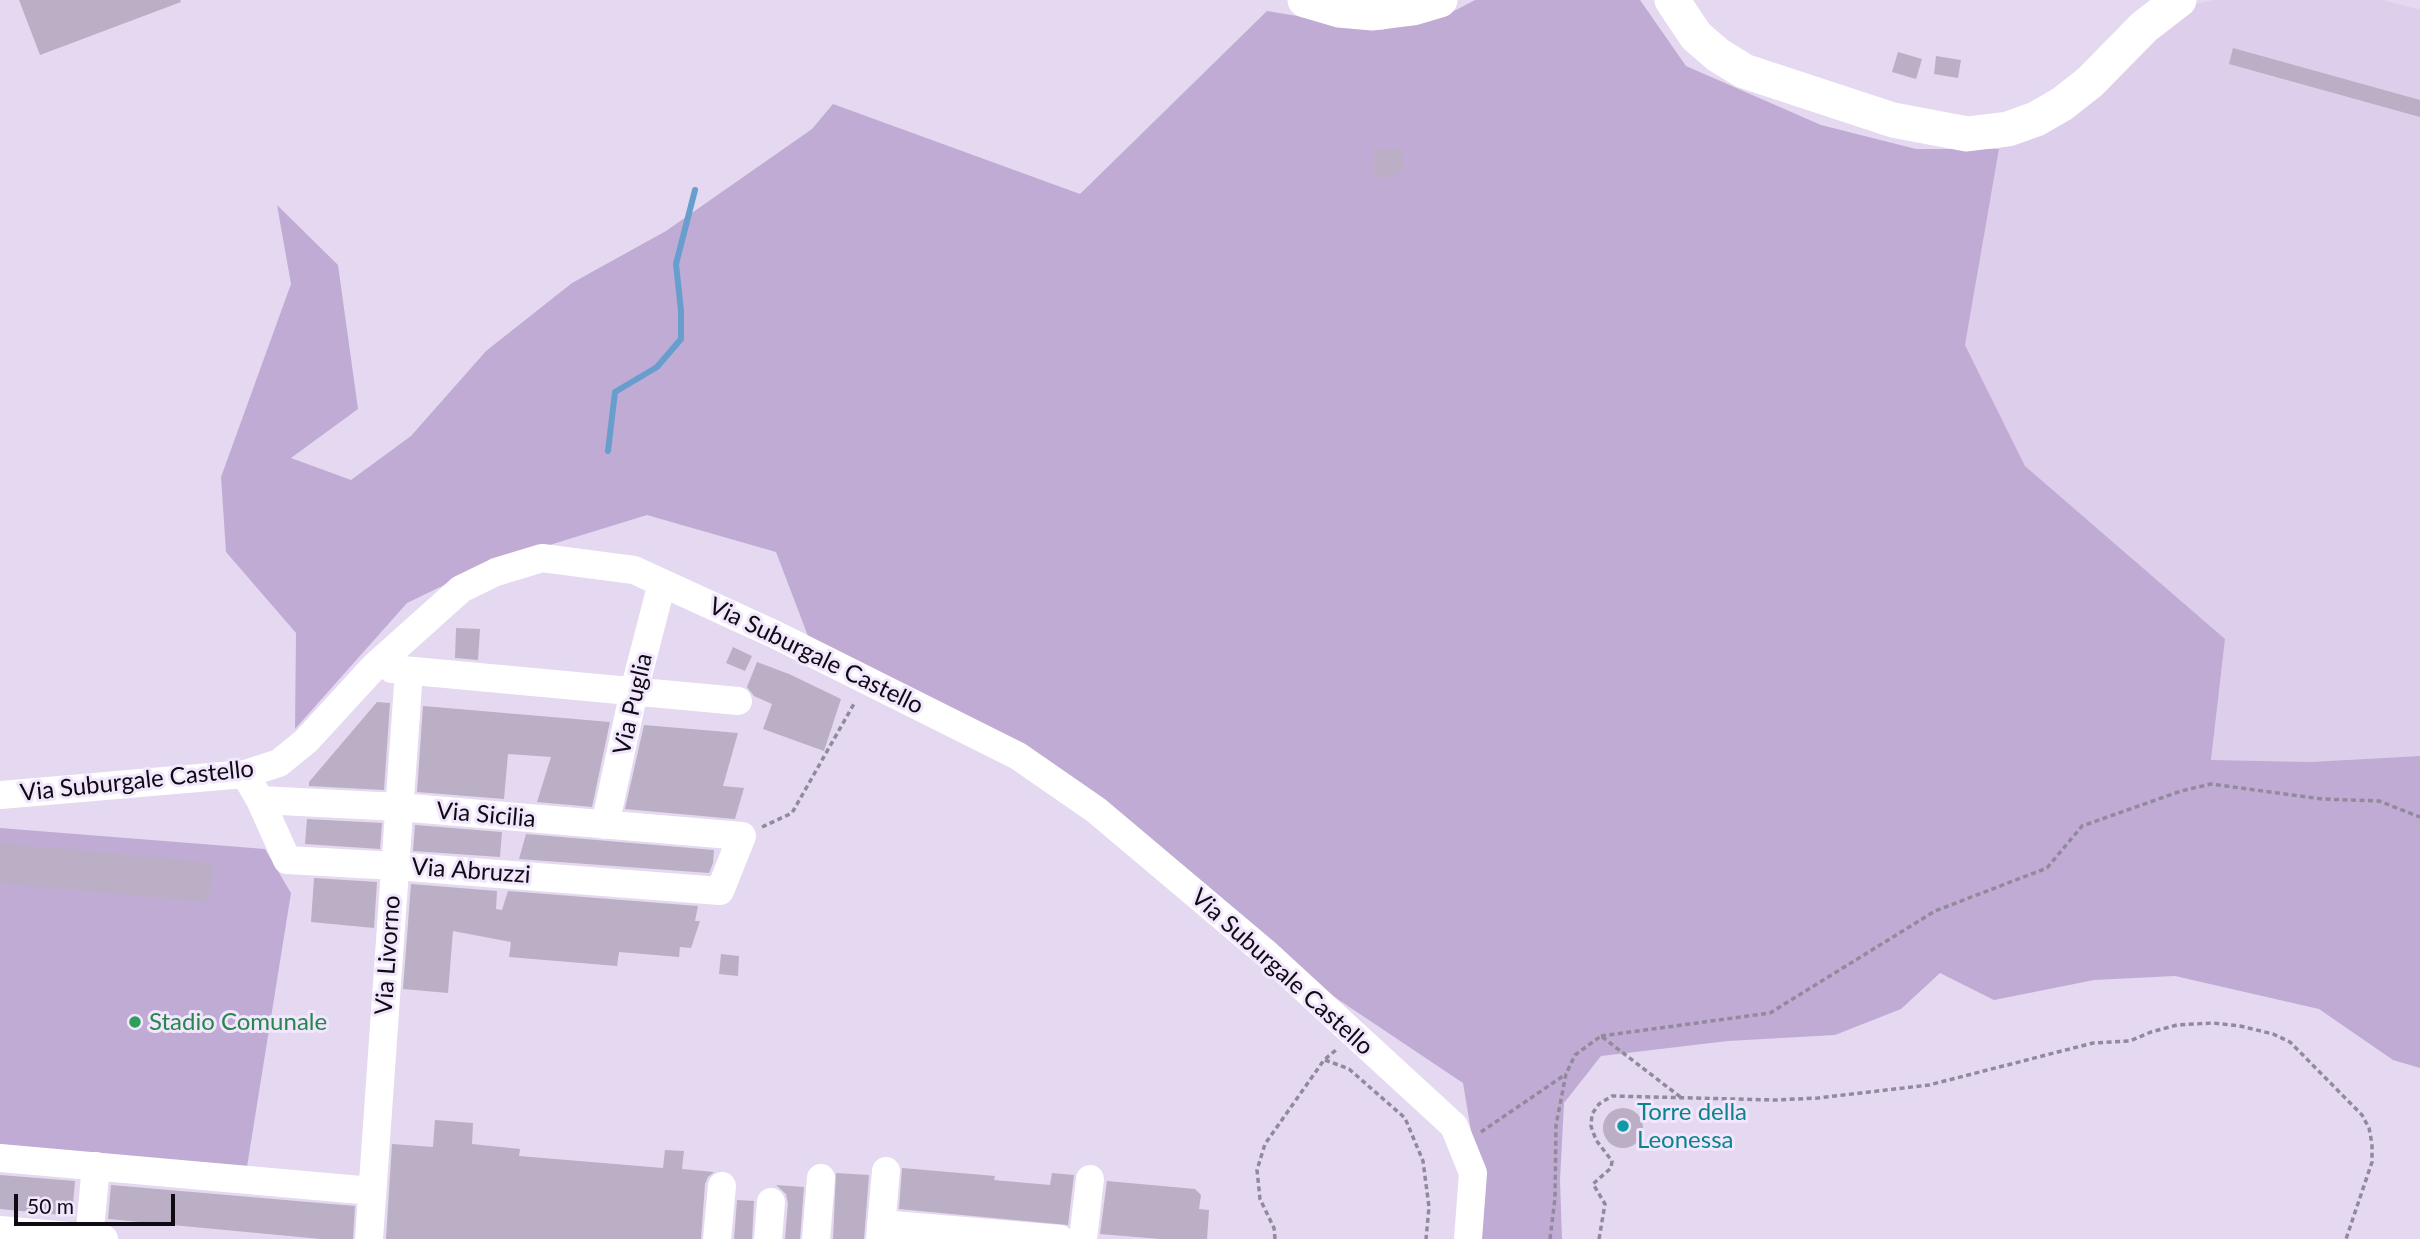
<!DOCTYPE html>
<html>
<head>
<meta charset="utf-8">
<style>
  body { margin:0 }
  #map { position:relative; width:2420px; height:1239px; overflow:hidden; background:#e4d9f0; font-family:Lato,sans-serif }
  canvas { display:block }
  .scale { position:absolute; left:14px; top:1194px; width:161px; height:32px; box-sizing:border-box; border:4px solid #0f0b13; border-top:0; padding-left:9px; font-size:21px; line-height:24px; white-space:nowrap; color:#0f0b13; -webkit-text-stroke:5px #f2e6fd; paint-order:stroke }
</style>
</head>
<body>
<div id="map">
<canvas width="2420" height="1239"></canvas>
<div class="scale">50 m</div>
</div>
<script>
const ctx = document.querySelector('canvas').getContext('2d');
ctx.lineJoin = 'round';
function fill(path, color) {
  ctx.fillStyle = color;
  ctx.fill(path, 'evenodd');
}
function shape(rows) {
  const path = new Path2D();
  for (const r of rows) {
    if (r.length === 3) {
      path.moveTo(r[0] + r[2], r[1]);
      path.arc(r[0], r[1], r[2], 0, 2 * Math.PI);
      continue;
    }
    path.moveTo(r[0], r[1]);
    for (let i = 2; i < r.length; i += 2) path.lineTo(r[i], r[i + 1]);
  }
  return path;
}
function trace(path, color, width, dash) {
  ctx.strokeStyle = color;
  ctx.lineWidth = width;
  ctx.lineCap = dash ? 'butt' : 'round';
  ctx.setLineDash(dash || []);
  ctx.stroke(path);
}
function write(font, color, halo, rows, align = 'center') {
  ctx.font = font + ' Lato,sans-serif';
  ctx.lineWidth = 6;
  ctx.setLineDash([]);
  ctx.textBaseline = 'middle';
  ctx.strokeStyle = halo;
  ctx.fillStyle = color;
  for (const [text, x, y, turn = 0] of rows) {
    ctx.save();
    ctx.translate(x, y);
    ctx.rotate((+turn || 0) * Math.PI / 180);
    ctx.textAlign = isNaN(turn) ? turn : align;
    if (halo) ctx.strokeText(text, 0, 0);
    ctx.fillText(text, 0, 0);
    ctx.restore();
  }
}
const built = shape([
  [2214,0,2383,0,2420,10,2420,756,2310,762,2211,761,2225,639,2025,466,1965,345,1999,149,2068,117,2192,5]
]);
const green = shape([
  [1475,0,1640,0,1686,66,1821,125,1916,149,1999,149,1965,345,2025,466,2225,639,2211,760,2310,762,2420,756,2420,1068,2393,1060,2319,1009,2175,976,2094,980,1994,1000,1940,973,1901,1009,1835,1035,1728,1041,1601,1056,1564,1103,1560,1180,1562,1239,1471,1239,1478,1173,1463,1083,1318,986,1042,758,819,665,776,552,647,515,488,564,407,603,295,729,296,633,226,552,221,477,291,284,277,205,338,265,358,409,291,458,351,480,411,436,486,351,572,283,666,231,812,129,833,104,1080,194,1267,11,1382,30,1456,10],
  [0,828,265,849,291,893,246,1173,0,1151]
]);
const stream = shape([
  [608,451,615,392,657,367,681,339,681,311,676,264,695,190]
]);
const building = shape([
  [19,0,180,0,181,2,40,55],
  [2233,48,2420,100,2420,117,2229,64],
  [1898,52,1922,59,1916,79,1892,72],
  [1936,56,1961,60,1958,78,1934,74],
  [1402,149,1403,172,1394,172,1394,177,1374,177,1374,150],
  [456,628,480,629,478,660,455,658],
  [733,647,752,656,745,671,726,663],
  [757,662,789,674,841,699,824,751,763,729,772,704,754,696,747,687],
  [377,702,390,703,384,790,309,786,309,782],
  [423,706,610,722,592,807,537,802,551,757,508,754,504,799,417,792],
  [644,725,738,733,723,786,744,788,735,819,625,809],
  [307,819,382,823,380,849,305,844],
  [415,825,502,832,500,857,413,851],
  [526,834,714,850,713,863,709,873,519,859],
  [0,843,213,863,209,902,0,883],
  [314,878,377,882,374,928,311,922],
  [411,884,497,891,496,909,502,910,508,891,698,906,695,921,700,921,691,948,680,947,679,957,619,952,617,966,509,957,511,942,453,931,448,993,403,989],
  [721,954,739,956,738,976,719,974],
  [1623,1128,20],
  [435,1120,473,1123,472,1144,520,1149,519,1156,663,1168,665,1150,684,1151,682,1169,714,1172,708,1177,705,1184,701,1239,386,1239,392,1144,433,1147],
  [902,1168,995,1176,994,1180,1050,1185,1052,1173,1074,1175,1068,1225,899,1209],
  [836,1173,869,1175,864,1239,833,1239],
  [0,1175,75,1181,72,1216,0,1209],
  [1107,1181,1195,1189,1201,1195,1199,1209,1209,1210,1207,1239,1160,1239,1100,1234],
  [111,1185,355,1206,353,1239,321,1239,108,1219],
  [776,1185,804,1187,800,1239,785,1239,788,1203,786,1194],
  [737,1200,754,1201,752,1239,734,1239]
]);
const path = shape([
  [762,827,792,813,855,702],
  [1601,1036,1770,1013,1935,911,2047,868,2082,826,2181,791,2211,784,2322,799,2379,801,2420,817],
  [1325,1060,1349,1069,1405,1118,1423,1161,1429,1207,1426,1239],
  [1481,1132,1566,1074],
  [1275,1239,1274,1228,1260,1199,1257,1170,1265,1144,1324,1060,1336,1050],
  [1550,1239,1555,1198,1556,1125,1566,1074,1575,1055,1601,1036,1683,1099],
  [1599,1239,1605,1204,1593,1184,1611,1168,1612,1161,1596,1140,1591,1126,1592,1114,1599,1104,1612,1096,1776,1100,1818,1098,1929,1085,2093,1043,2130,1041,2151,1032,2177,1025,2213,1023,2240,1026,2273,1034,2290,1042,2362,1115,2369,1128,2372,1144,2372,1162,2346,1239]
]);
const minor = shape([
  [392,669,738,701],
  [245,774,260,800,399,807,742,836,720,891,395,866,287,860,260,800],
  [0,795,245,774,279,763,306,741,374,667,461,589,496,572,542,558,634,570,776,635,1018,756,1096,810,1268,955,1454,1126,1473,1173,1468,1239],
  [605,825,634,691,662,583],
  [0,1158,372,1191],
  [881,1224,1060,1239],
  [0,1230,104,1239],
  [89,1239,96,1166],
  [369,1239,409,671],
  [717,1239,722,1186],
  [768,1239,771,1202],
  [816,1239,821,1178],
  [880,1239,886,1171],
  [1083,1239,1090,1179]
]);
const major = shape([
  [1305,0,1339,10,1373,13,1413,8,1440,0],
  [1672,0,1696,36,1718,55,1744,71,1893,120,1967,134,2008,129,2036,119,2062,104,2090,82,2144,27,2179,0]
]);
const markers = [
  [135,1022,7,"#2e9e5b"],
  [1623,1126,7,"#0f9aa8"]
];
const streetNames = [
  ["Via Suburgale Castello",816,656,26],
  ["Via Puglia",633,704,-77],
  ["Via Suburgale Castello",137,781,-6],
  ["Via Sicilia",486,815,5],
  ["Via Abruzzi",471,871,4],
  ["Via Livorno",388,955,-86],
  ["Via Suburgale Castello",1282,972,42]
];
const leisureNames = [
  ["Stadio Comunale",149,1022]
];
const cultureNames = [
  ["Torre della",1637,1112],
  ["Leonessa",1637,1140]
];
fill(built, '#ddceec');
fill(green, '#c0abd4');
trace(stream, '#679ece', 6);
fill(building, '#baafc5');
trace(path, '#928a9b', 3.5, [5, 3.5]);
trace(minor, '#fff', 28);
trace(major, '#fff', 35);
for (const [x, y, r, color] of markers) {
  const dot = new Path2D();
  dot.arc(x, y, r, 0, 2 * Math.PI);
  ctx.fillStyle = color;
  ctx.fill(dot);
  trace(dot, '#f2e6fd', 2.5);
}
write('24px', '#0f0b13', '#f2e6fd', streetNames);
write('24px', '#27864d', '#f2e6fd', leisureNames, 'left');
write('24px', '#0d838f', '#f2e6fd', cultureNames, 'left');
</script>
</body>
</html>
